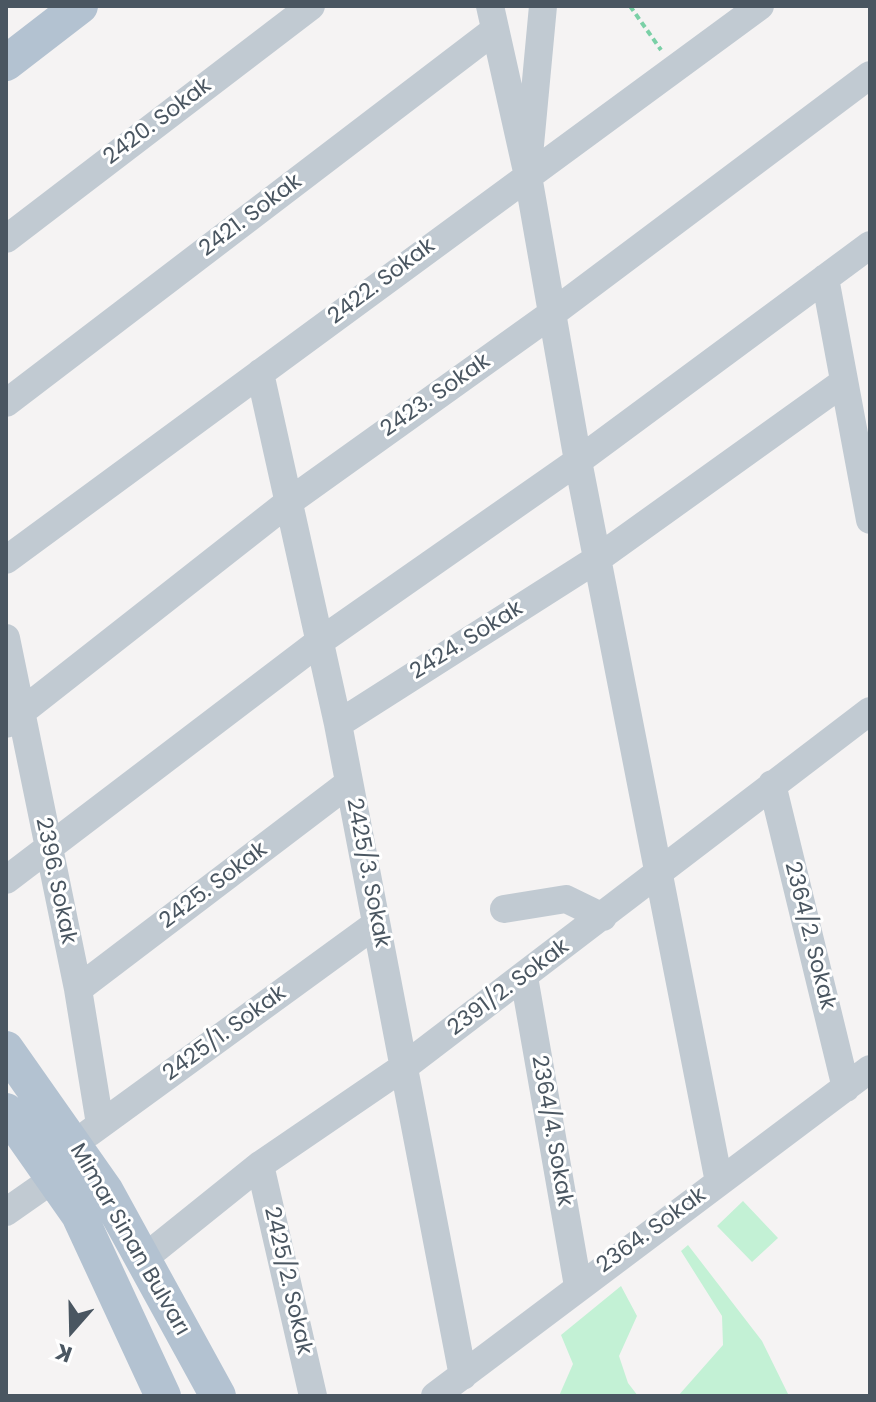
<!DOCTYPE html>
<html>
<head>
<meta charset="utf-8">
<style>
  body { margin:0 }
  #map { position:relative; width:876px; height:1402px; overflow:hidden; background:#f5f3f3; font-family:Poppins,sans-serif }
  canvas { display:block }
  .frame { position:absolute; inset:0; border:8px solid #4a5661; pointer-events:none }
  .north { position:absolute; left:32px; top:1290px; width:80px; height:80px; -webkit-text-stroke:6px #fff; paint-order:stroke; rotate:200deg; font-size:22px; font-weight:700; line-height:32px; text-align:center; color:#4a5661 }
  .north::after { content:''; display:block; margin:auto; width:28px; height:36px; background:#4a5661; clip-path:polygon(50% 0,100% 100%,50% 72%,0 100%) }
</style>
</head>
<body>
<div id="map">
<canvas width="876" height="1402"></canvas>
<div class="frame"></div>
<div class="north">K</div>
</div>
<script>
const ctx = document.querySelector('canvas').getContext('2d');
ctx.lineJoin = 'round';
function fill(path, color) {
  ctx.fillStyle = color;
  ctx.fill(path, 'evenodd');
}
function shape(rows) {
  const path = new Path2D();
  for (const r of rows) {
    path.moveTo(r[0], r[1]);
    for (let i = 2; i < r.length; i += 2) path.lineTo(r[i], r[i + 1]);
  }
  return path;
}
function trace(path, color, width, dash) {
  ctx.strokeStyle = color;
  ctx.lineWidth = width;
  ctx.lineCap = dash ? 'butt' : 'round';
  ctx.setLineDash(dash || []);
  ctx.stroke(path);
}
function write(font, color, halo, rows, align = 'center') {
  ctx.font = font + ' Poppins,sans-serif';
  ctx.lineWidth = 6;
  ctx.setLineDash([]);
  ctx.textBaseline = 'middle';
  ctx.strokeStyle = halo;
  ctx.fillStyle = color;
  for (const [text, x, y, turn = 0] of rows) {
    ctx.save();
    ctx.translate(x, y);
    ctx.rotate((+turn || 0) * Math.PI / 180);
    ctx.textAlign = isNaN(turn) ? turn : align;
    if (halo) ctx.strokeText(text, 0, 0);
    ctx.fillText(text, 0, 0);
    ctx.restore();
  }
}
const green = shape([
  [743,1201,778,1238,752,1262,717,1226],
  [688,1245,762,1341,789,1396,678,1396,723,1345,722,1316,681,1251],
  [621,1286,637,1316,619,1356,628,1383,638,1396,559,1396,573,1364,561,1335]
]);
const path = shape([
  [630,6,661,50]
]);
const minor = shape([
  [490,6,528,176,578,461,719,1182],
  [530,145,543,6],
  [6,239,311,6],
  [825,278,870,520],
  [260,373,338,724,463,1376],
  [6,403,495,30],
  [6,560,760,6],
  [6,638,78,989,100,1124],
  [6,724,290,501,550,315,870,75],
  [338,724,597,559,844,382],
  [772,784,846,1088],
  [6,880,319,642,578,461,870,245],
  [504,909,566,899,603,917],
  [524,977,578,1286],
  [78,989,349,783],
  [89,1133,376,924],
  [260,1165,313,1396],
  [6,1212,56,1177],
  [143,1259,260,1165,405,1066,870,711],
  [435,1396,870,1069]
]);
const major = shape([
  [6,63,80,6],
  [6,1049,105,1190,218,1396],
  [6,1111,79,1215,163,1396]
]);
const streetNames = [
  ["2420. Sokak",158,122,-37],
  ["2421. Sokak",251,216,-37],
  ["2422. Sokak",382,282,-37],
  ["2423. Sokak",436,396,-35],
  ["2424. Sokak",467,641,-32],
  ["2425/3. Sokak",367,873,79],
  ["2396. Sokak",55,881,78],
  ["2425. Sokak",214,886,-37],
  ["2364/2. Sokak",809,936,76],
  ["2391/2. Sokak",509,988,-37],
  ["2425/1. Sokak",225,1034,-36],
  ["2364/4. Sokak",551,1131,80],
  ["2364. Sokak",652,1231,-36],
  ["Mimar Sinan Bulvarı",129,1240,60],
  ["2425/2. Sokak",287,1281,77]
];
fill(green, '#c3f1d5');
trace(path, '#7ad0a6', 4, [6, 4]);
trace(minor, '#c1cad2', 28);
trace(major, '#b3c2d1', 36);
write('22px', '#4a5661', '#fff', streetNames);
</script>
</body>
</html>
